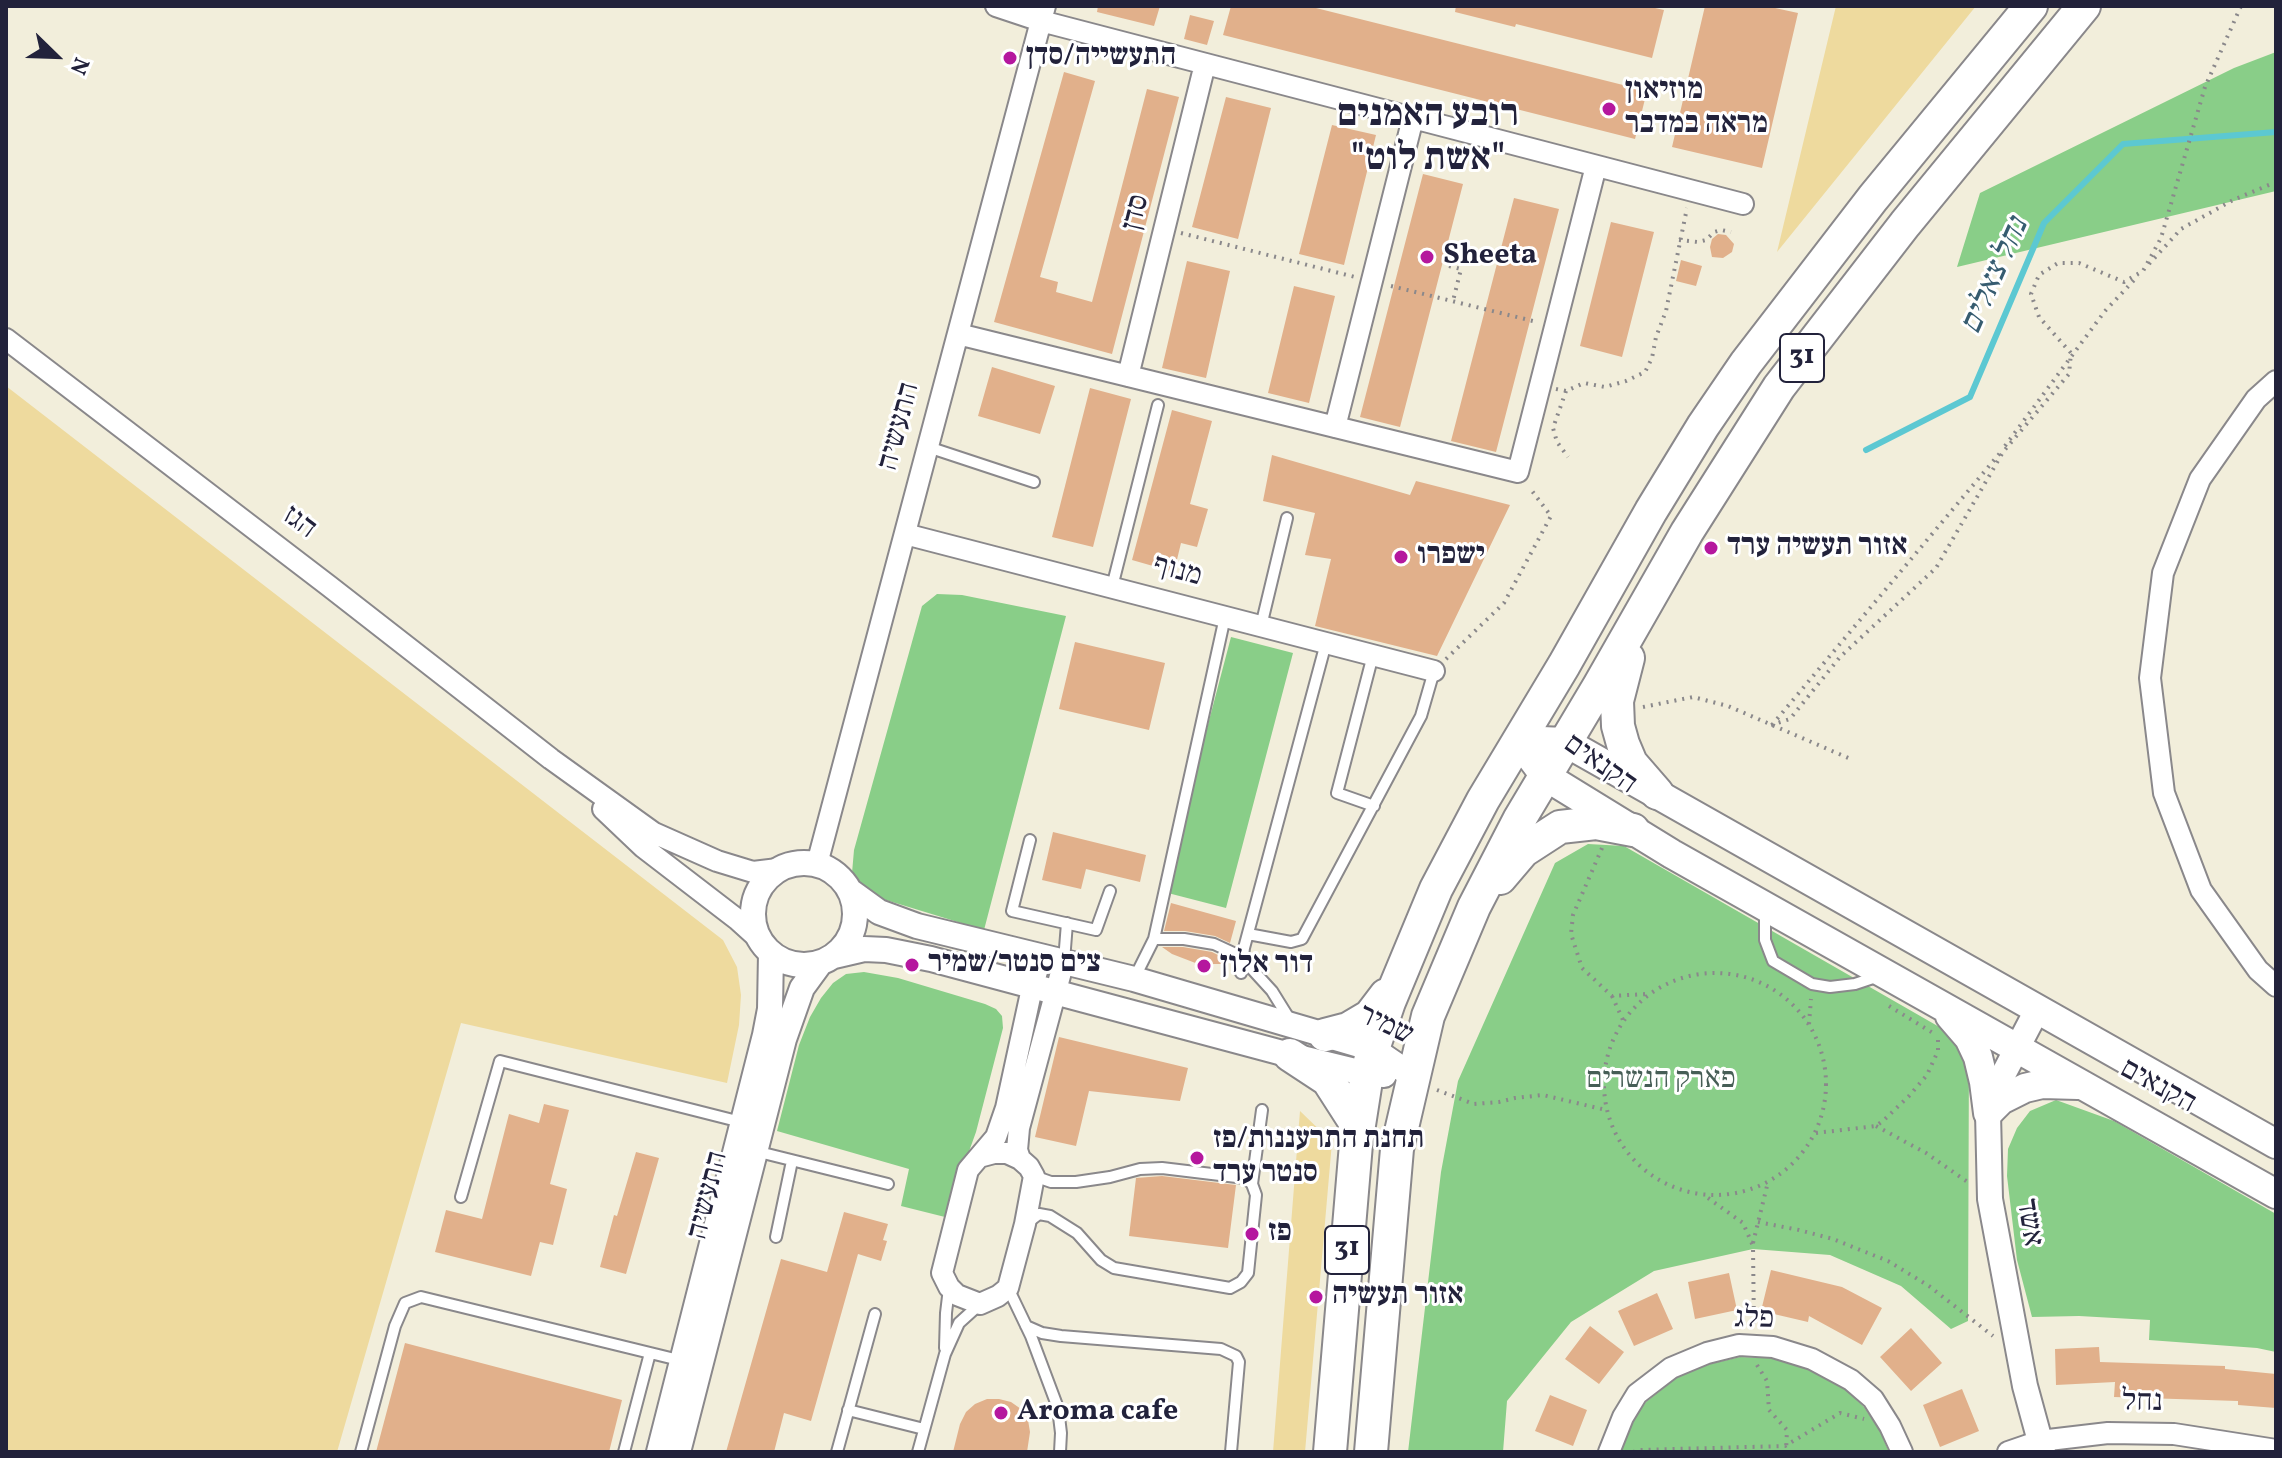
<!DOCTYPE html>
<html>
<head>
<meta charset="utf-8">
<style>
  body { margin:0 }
  #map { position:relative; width:2282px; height:1458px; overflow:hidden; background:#f2eedb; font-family:Vollkorn,serif }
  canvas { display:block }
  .frame { position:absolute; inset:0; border:8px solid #22223b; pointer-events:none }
  .north { position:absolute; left:16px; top:16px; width:80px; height:80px; -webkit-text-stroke:6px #fff; paint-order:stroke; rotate:113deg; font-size:22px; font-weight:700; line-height:32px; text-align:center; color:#22223b }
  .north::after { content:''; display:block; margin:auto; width:28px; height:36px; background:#22223b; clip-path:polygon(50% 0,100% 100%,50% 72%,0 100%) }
</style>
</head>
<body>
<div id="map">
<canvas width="2282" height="1458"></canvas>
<div class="frame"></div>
<div class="north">N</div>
</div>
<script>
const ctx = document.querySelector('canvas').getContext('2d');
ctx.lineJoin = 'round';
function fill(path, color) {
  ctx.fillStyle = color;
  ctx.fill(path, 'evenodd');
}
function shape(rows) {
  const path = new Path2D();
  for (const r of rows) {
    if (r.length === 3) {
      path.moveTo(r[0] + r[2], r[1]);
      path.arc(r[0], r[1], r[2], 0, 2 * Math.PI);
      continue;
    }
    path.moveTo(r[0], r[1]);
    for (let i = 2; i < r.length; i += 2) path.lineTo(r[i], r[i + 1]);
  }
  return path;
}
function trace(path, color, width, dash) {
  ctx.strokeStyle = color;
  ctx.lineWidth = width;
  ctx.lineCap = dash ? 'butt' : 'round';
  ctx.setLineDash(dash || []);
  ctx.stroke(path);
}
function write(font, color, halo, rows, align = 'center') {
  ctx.font = font + ' Vollkorn,"Frank Ruhl Libre",serif';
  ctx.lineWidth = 6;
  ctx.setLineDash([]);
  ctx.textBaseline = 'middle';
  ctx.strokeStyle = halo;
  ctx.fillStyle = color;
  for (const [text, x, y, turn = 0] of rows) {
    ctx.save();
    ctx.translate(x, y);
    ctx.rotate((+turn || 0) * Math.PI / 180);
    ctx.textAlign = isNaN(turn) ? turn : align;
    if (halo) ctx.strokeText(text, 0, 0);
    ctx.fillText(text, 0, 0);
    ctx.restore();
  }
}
const green = shape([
  [2276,52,2276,191,1957,267,1980,193,2234,68],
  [937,594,962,595,1066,616,984,930,876,897,860,887,852,873,854,850,922,606],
  [1231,637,1293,653,1226,908,1164,892],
  [1588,844,1624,846,1969,1044,1968,1321,1951,1329,1901,1286,1830,1255,1753,1249,1654,1271,1571,1322,1507,1401,1503,1452,1408,1452,1441,1172,1458,1081,1555,863],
  [864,972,898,978,985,1004,996,1009,1002,1016,1003,1028,976,1132,967,1157,956,1179,945,1217,901,1206,909,1169,777,1131,799,1045,810,1017,821,998,833,983,846,974],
  [2056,1100,2114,1121,2276,1214,2276,1352,2257,1348,2149,1340,2150,1320,2079,1316,2032,1317,2017,1260,2007,1176,2008,1149,2017,1128,2030,1111],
  [1740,1357,1771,1358,1807,1369,1845,1389,1864,1407,1880,1431,1889,1452,1621,1452,1632,1422,1646,1402,1676,1378,1710,1364]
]);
const sand = shape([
  [1836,6,1976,6,1777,252],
  [6,386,723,940,737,967,741,995,739,1025,727,1083,461,1023,337,1452,6,1452],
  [1300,1111,1332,1142,1305,1452,1273,1452]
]);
const stream = shape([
  [1866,450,1970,397,2044,223,2123,144,2276,132]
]);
const building = shape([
  [1098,6,1160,6,1154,26,1097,12],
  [1231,6,1308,6,1647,91,1635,139,1223,35],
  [1456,6,1646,6,1664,10,1652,58,1516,24,1515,27,1455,12],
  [1705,6,1766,6,1798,13,1762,168,1672,147],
  [1190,15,1214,21,1207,45,1184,39],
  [1064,72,1095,81,1040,277,1058,282,1056,292,1092,302,1147,89,1179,97,1112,354,994,322],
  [1226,97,1271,108,1238,239,1192,227],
  [1332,125,1376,135,1344,265,1299,254],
  [1423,174,1463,184,1400,427,1360,417],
  [1514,198,1559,209,1496,452,1451,441],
  [1611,222,1654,232,1622,357,1580,346],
  [1718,234,1726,235,1734,244,1732,252,1723,258,1712,257,1710,247,1712,239],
  [1681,260,1702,266,1696,286,1676,281],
  [1187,261,1230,271,1206,378,1162,368],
  [1294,286,1335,296,1309,403,1268,393],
  [992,367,1055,386,1040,434,978,416],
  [1090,388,1131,399,1093,547,1052,537],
  [1172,410,1212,421,1190,504,1208,509,1197,547,1181,543,1174,572,1132,560],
  [1272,455,1410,495,1416,481,1510,505,1437,656,1315,626,1331,559,1305,555,1315,513,1263,501],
  [1075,642,1165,663,1149,730,1059,709],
  [1053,832,1146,855,1140,882,1086,869,1081,889,1042,880],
  [1171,903,1236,921,1230,943,1215,936,1185,931,1164,931],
  [1162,947,1183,947,1212,952,1226,959,1225,964,1198,964,1172,954],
  [1059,1037,1188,1068,1180,1101,1089,1091,1076,1146,1035,1137],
  [544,1104,569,1110,550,1184,567,1189,553,1245,540,1242,531,1276,435,1252,446,1210,482,1219,509,1114,539,1123],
  [636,1152,659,1158,626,1274,600,1267,614,1215,617,1216],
  [1162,1176,1236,1185,1228,1248,1129,1236,1136,1178],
  [844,1212,888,1224,883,1240,887,1241,881,1261,858,1254,811,1421,784,1413,774,1452,726,1452,781,1259,827,1272],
  [1771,1270,1842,1287,1882,1308,1862,1345,1809,1316,1808,1322,1761,1311],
  [1729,1273,1737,1310,1695,1319,1688,1282],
  [1657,1293,1673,1329,1634,1346,1618,1311],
  [1590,1326,1624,1352,1599,1384,1565,1359],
  [1911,1328,1942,1363,1911,1391,1880,1357],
  [405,1343,622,1400,609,1452,376,1452],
  [2099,1347,2100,1362,2225,1366,2225,1369,2276,1374,2276,1408,2238,1405,2238,1401,2114,1397,2115,1382,2056,1385,2055,1349],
  [1962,1389,1979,1431,1940,1447,1923,1405],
  [1550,1395,1587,1410,1573,1446,1535,1431],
  [987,1399,999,1399,1011,1402,1021,1409,1028,1420,1030,1432,1027,1452,953,1452,960,1424,966,1412,975,1404]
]);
const path = shape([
  [1181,233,1355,277],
  [1679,240,1698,242,1706,240,1714,232,1721,230,1731,232],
  [2149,264,2181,229,2233,200,2276,182],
  [1449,266,1461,269,1453,301],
  [1391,286,1537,322],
  [1556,389,1566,391,1584,383,1605,387,1626,381,1645,372,1652,358,1656,337,1666,311,1687,208],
  [1566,391,1553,428,1557,442,1568,457],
  [2005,446,2105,311,2138,276],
  [1446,659,1504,603,1551,516,1529,487],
  [1643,707,1693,697,1728,706,1853,760],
  [1771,725,1790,719,1840,657,1936,568,2003,452,2069,374,2071,353,2039,317,2031,294,2039,275,2058,263,2079,263,2124,282,2143,271,2161,238,2205,87,2241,6],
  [1772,725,2000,453],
  [1602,848,1573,915,1571,934,1582,968,1612,996,1646,994],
  [1715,1084,111],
  [1612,996,1623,1020],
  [1889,1006,1933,1033],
  [1809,1024,1811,999],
  [1437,1090,1474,1104,1499,1102,1515,1098,1543,1095,1606,1110],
  [1876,1126,1926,1153,1969,1183],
  [1816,1133,1876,1126,1884,1120,1909,1096,1927,1075,1938,1051,1938,1038],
  [1708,1198,1743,1223,1753,1246,1754,1329],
  [1758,1222,1799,1230,1833,1239,1888,1261,1929,1286,1993,1336],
  [1753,1243,1768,1182],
  [1757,1365,1767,1381,1769,1410,1787,1430,1786,1452],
  [1633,1452,1638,1450,1785,1446,1840,1413,1864,1419]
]);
const service = shape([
  [928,447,1034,482],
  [1112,587,1158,405],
  [1261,626,1287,518],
  [1373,655,1337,793,1374,806],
  [1030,840,1012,911,1096,930,1110,891],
  [1765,912,1765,940,1773,961,1812,984,1830,987,1855,984,1879,976],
  [1248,934,1291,942,1302,939,1421,716,1434,671],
  [1154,939,1225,617],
  [1240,956,1241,973,1244,948,1326,643],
  [1064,961,1067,923],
  [1134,979,1154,939,1184,939,1214,944,1240,956,1272,991,1290,1020],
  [755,1151,888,1184],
  [1252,1184,1262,1110],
  [461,1197,500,1061,745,1123],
  [1027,1223,1039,1214,1050,1216,1077,1233,1101,1260,1114,1268,1230,1288,1241,1282,1248,1273,1256,1195,1252,1184,1245,1178,1162,1168,1140,1169,1110,1177,1076,1182,1051,1182,1034,1176],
  [776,1237,792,1161],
  [1008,1288,1031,1336,1058,1408,1061,1433,1060,1452],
  [1026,1326,1042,1333,1061,1336,1221,1349,1236,1356,1239,1362,1231,1452],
  [945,1348,946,1313,949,1288],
  [848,1410,924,1429],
  [361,1452,395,1326,405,1303,421,1297,683,1361],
  [624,1452,650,1353],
  [837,1452,875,1314],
  [918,1452,945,1354,959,1323,980,1304]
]);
const minor = shape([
  [996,6,1041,21,1743,204],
  [958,334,1518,472,1596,166],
  [6,339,329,586,551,759,654,833,717,861,753,872,778,869],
  [1128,376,1205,64],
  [2276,381,2256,399,2200,479,2163,573,2150,678,2164,793,2201,890,2258,970,2276,986],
  [1335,427,1413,118],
  [905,534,1434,671],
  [603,809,643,847,738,920,759,939],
  [817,864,1045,6],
  [994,1153,1007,1153,1020,1159,1029,1167,1034,1176,1025,1224,1008,1288,998,1296,980,1304,957,1295,949,1287,942,1273,968,1170,979,1157,994,1153],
  [979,1157,996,1137,1006,1108,1032,988,1042,955],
  [1020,1159,1017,1150,1019,1128,1064,961],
  [1609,1452,1623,1417,1637,1394,1671,1368,1707,1353,1739,1345,1773,1347,1812,1359,1851,1380,1873,1399,1890,1426,1902,1452],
  [2008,1452,2040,1441,2108,1433,2174,1434,2276,1450]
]);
const tertiary = shape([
  [804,914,51],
  [850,891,879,912,917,926,1134,979,1373,1049,1414,1077],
  [834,956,864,949,886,950,931,959,1290,1055,1367,1074,1384,1075],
  [2037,1010,1992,1096,1988,1113,1990,1199,2025,1386,2043,1452],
  [659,1452,765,1035,770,1009,771,953],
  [678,1452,784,1039,802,988,821,962]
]);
const secondary = shape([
  [1518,740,1545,776,1672,854,2276,1194],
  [1518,740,1565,742,2276,1144],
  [1950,1016,1969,1038,1978,1057,1984,1082,1988,1113],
  [1988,1113,2001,1100,2025,1088,2042,1084,2078,1085]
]);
const trunk = shape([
  [1628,658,1617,701,1618,726,1623,744,1631,763,1657,793],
  [1500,878,1523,851,1560,827,1596,823,1633,830],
  [1325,1035,1348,1029,1370,1016,1386,995],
  [1290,1055,1328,1080,1355,1122,1355,1136],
  [1330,1452,1356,1144,1367,1074,1373,1049,1389,1002,1436,889,1483,800,1564,665,1651,511,1703,426,1746,363,1873,198,2031,6],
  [1371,1452,1397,1149,1428,1016,1474,907,1519,820,1599,686,1687,532,1779,387,1905,224,2084,6]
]);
const markers = [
  [1010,58,8,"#b5179e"],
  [1609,109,8,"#b5179e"],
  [1427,257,8,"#b5179e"],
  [1711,548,8,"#b5179e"],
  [1401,557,8,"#b5179e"],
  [912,965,8,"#b5179e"],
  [1204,966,8,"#b5179e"],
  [1197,1158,8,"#b5179e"],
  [1252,1234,8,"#b5179e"],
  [1316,1297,8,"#b5179e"],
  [1001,1413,8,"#b5179e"]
];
const shields = [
  [1802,358,44],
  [1347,1250,44]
];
const shieldNames = [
  ["31",1802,358],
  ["31",1347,1250]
];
const poiNames = [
  ["התעשייה/סדן",1026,58],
  ["מוזיאון",1625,92],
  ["מראה במדבר",1625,126],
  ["Sheeta",1443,257],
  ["אזור תעשיה ערד",1727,548],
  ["ישפרו",1417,557],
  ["צים סנטר/שמיר",928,965],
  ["דור אלון",1220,966],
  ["תחנת התרעננות/פז",1213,1141],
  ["סנטר ערד",1213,1175],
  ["פז",1268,1234],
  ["אזור תעשיה",1332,1297],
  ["Aroma cafe",1017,1413]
];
const streetNames = [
  ["סדן",1138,213,-76],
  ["התעשיה",901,427,-75],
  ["הגז",298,524,37],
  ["מנוף",1177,573,15],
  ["הקנאים",1599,766,35],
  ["שמיר",1385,1027,25],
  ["הקנאים",2157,1088,29],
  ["התעשיה",710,1196,-76],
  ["אשד",2027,1223,81],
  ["פלג",1754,1321,1],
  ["נחל",2142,1404,1]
];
const parkNames = [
  ["פארק הנשרים",1661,1081]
];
const waterNames = [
  ["נחל צאלים",1997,277,-66]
];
const districtNames = [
  ["רובע האמנים",1428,118],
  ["\"אשת לוט\"",1428,162]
];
fill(green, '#89ce88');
fill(sand, '#eeda9e');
trace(stream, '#5cc8d2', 6);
fill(building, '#e1b08b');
trace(service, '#8a888b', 14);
trace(minor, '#8a888b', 24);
trace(tertiary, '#8a888b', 28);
trace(secondary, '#8a888b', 32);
trace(trunk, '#8a888b', 36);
trace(path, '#8a888b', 4, [2, 6]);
trace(service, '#fff', 10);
trace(minor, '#fff', 20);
trace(tertiary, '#fff', 24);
trace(secondary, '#fff', 28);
trace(trunk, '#fff', 32);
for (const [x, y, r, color] of markers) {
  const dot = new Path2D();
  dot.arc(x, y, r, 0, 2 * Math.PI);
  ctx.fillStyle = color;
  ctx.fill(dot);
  trace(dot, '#fff', 3);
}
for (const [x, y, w] of shields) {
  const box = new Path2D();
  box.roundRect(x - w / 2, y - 24, w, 48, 6);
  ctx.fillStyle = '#fff';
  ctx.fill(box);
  trace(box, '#22223b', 2);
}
write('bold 28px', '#22223b', null, shieldNames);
write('bold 30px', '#22223b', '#fff', poiNames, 'left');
write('30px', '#22223b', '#fff', streetNames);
write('30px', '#465e56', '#fff', parkNames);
write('italic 32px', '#365c70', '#fff', waterNames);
write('bold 38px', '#22223b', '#fff', districtNames);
</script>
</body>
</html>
